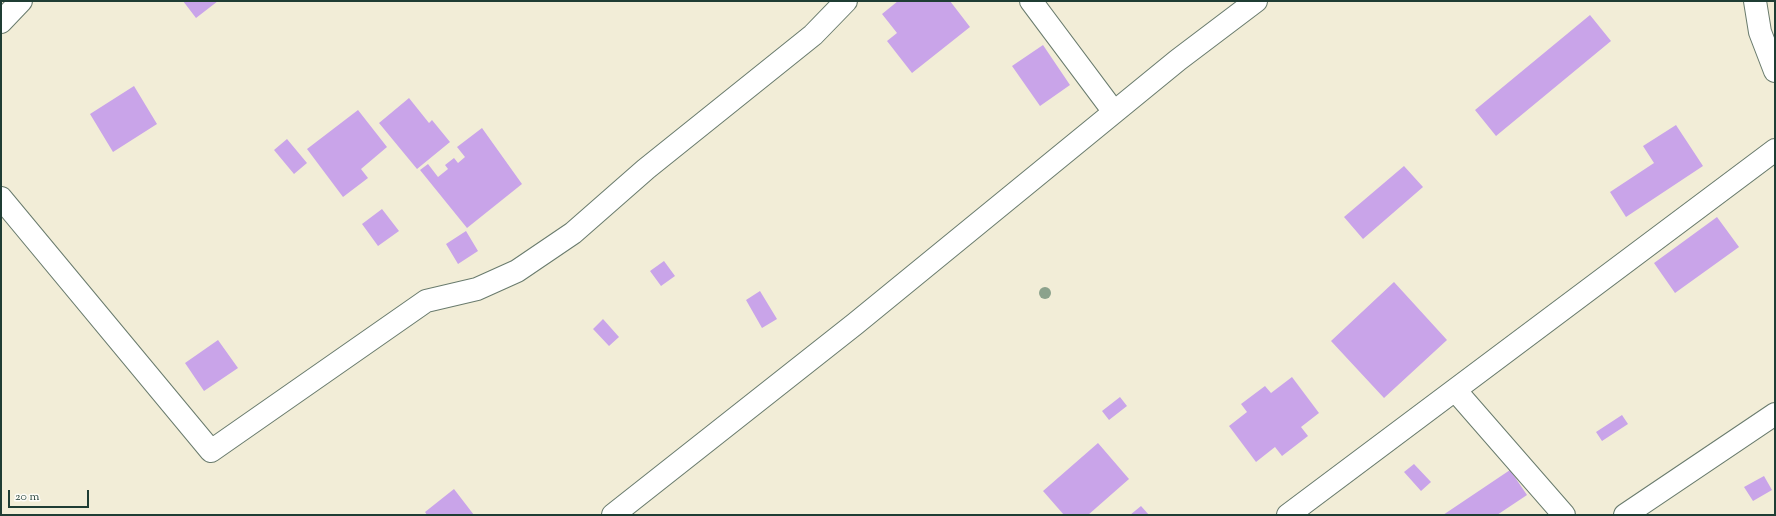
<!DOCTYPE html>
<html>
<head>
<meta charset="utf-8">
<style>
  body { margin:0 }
  #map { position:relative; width:1776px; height:516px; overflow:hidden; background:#f2edd7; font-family:"Sorts Mill Goudy",serif }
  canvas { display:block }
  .frame { position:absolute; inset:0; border:2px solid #1f3d34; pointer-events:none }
  .scale { position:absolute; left:8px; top:490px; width:81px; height:18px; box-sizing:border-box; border:2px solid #1f3d34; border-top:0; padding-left:5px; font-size:12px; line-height:14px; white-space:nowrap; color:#1f3d34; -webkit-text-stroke:3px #fdfcf7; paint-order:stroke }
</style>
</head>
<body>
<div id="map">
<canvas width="1776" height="516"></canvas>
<div class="frame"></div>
<div class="scale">20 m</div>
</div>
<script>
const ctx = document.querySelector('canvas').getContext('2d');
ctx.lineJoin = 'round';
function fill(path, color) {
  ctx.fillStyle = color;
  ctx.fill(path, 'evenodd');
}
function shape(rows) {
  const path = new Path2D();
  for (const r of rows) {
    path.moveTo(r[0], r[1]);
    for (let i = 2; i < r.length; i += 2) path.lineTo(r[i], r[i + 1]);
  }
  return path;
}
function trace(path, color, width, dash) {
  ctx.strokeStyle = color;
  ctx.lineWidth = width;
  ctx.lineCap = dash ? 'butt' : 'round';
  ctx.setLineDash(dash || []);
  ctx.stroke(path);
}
const building = shape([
  [183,1,218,1,196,18],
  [898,1,950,1,970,27,912,73,887,41,897,33,882,14],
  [1590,15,1611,41,1496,136,1475,110],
  [1043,45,1070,85,1040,106,1012,66],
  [134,86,157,124,113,152,90,114],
  [409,98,429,123,432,120,450,142,417,169,379,123],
  [358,110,387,147,361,169,368,178,343,197,307,149],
  [1676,125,1703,166,1626,217,1610,192,1654,163,1643,146],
  [482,128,522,184,467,228,420,170,428,164,438,177,448,169,445,165,454,158,458,163,465,157,457,147],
  [287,139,307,163,294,174,274,150],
  [1404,166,1423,187,1363,239,1344,217],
  [382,209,399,231,378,246,362,224],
  [1717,217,1739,247,1675,293,1654,263],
  [466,231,478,251,458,264,446,244],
  [664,261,675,276,661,286,650,271],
  [1394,282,1447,340,1384,398,1331,341],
  [760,291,777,319,762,328,746,300],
  [603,319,619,337,609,346,593,329],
  [218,340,238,368,204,391,185,363],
  [1292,377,1319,413,1301,427,1308,436,1282,456,1275,447,1256,462,1229,426,1247,412,1241,404,1265,386,1271,393],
  [1120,397,1127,406,1109,420,1102,411],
  [1622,415,1628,424,1602,441,1596,432],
  [1098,443,1129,479,1088,515,1064,515,1043,491],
  [1414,464,1431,482,1421,491,1404,472],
  [1510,470,1527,495,1497,515,1443,515],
  [1764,476,1772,490,1753,501,1744,487],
  [454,489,474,515,427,515,425,512],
  [1141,506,1149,515,1130,515]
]);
const street = shape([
  [1031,1,1114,112],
  [1755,1,1760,32,1775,71],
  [1,22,21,1],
  [1,198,211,451,426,301,477,289,517,271,573,233,646,169,813,35,846,1],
  [1455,390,1564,515],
  [613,515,855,324,1178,60,1256,1],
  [1288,515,1775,150],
  [1625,515,1775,414]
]);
const trees = [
  [1045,293]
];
fill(building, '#c9a4e9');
trace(street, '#697b6d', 24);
trace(street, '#fff', 22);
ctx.fillStyle = '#8ca28c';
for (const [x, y] of trees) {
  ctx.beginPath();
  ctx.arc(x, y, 6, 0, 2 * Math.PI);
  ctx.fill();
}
</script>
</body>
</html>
